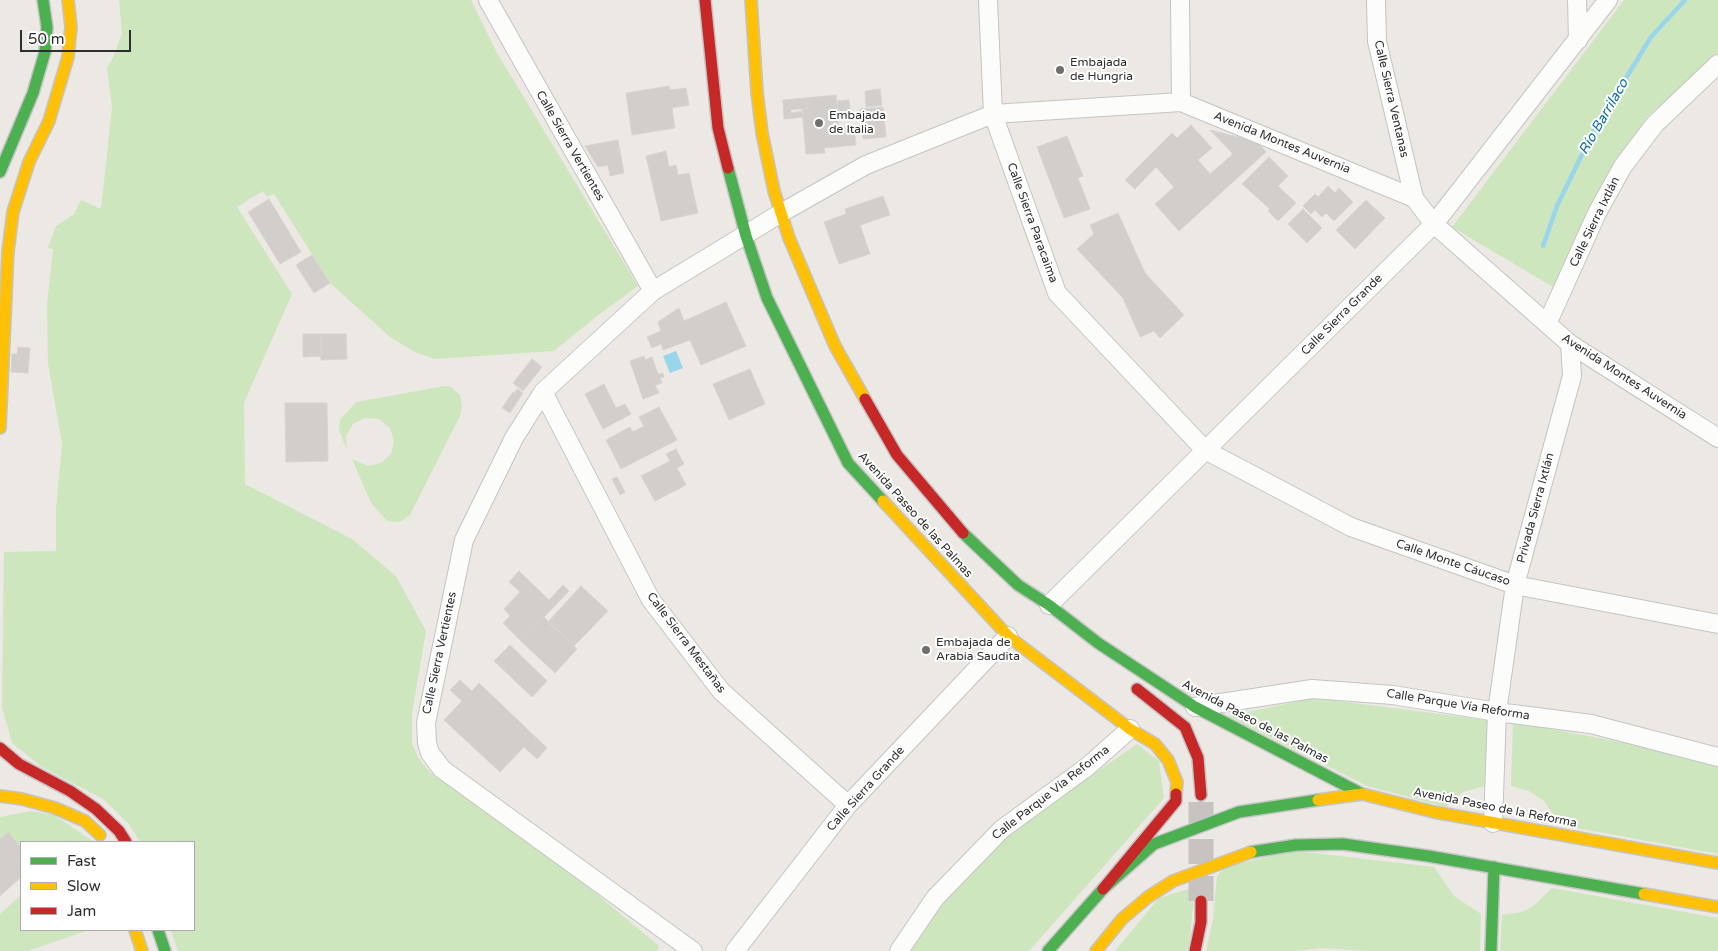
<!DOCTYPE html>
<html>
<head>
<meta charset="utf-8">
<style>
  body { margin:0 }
  #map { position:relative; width:1718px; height:951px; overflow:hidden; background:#ece8e4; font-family:"Varela Round",sans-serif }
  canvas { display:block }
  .legend { position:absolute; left:20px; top:841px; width:175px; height:90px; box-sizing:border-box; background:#fff; border:1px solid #ababab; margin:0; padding:6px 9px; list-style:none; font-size:15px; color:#2e2e2e }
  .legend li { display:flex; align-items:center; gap:10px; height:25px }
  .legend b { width:25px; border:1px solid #ababab }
  .scale { position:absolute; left:20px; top:30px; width:111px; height:22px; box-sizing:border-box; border:2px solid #2e2e2e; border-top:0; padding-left:6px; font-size:15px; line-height:18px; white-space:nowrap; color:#2e2e2e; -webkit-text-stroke:4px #fff; paint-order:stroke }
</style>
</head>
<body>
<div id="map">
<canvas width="1718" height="951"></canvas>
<ul class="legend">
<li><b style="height:6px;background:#4caf50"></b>Fast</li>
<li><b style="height:6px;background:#ffc107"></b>Slow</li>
<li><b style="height:6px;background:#c62828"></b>Jam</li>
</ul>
<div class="scale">50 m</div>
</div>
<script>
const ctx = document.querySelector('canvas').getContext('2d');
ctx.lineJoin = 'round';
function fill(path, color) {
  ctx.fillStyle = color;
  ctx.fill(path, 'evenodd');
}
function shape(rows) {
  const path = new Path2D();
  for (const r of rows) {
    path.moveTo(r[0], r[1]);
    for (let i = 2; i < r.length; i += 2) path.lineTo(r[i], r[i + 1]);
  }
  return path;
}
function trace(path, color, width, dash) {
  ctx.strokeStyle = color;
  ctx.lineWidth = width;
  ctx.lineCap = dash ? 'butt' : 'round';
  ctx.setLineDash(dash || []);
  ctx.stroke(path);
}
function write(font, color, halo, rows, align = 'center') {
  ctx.font = font + ' "Varela Round",sans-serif';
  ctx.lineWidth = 4;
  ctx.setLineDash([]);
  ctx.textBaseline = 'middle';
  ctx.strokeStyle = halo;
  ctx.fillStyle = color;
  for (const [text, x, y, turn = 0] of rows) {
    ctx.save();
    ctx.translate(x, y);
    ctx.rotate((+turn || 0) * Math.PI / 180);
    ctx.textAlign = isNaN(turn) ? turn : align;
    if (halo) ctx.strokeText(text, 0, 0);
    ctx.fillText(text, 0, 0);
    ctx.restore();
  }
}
const green = shape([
  [119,0,471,0,497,53,638,286,597,316,554,351,435,359,415,352,390,337,330,283,274,194,267,197,263,191,237,207,292,294,244,403,245,484,352,539,396,576,426,631,412,714,412,743,418,758,430,772,577,878,659,946,657,951,178,951,171,930,194,930,194,842,140,842,128,823,103,799,42,767,12,743,2,707,4,552,56,551,56,509,62,444,48,364,47,304,53,249,48,248,56,226,74,214,81,200,101,209,112,107,107,68,114,56,122,33],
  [1624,0,1718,0,1718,53,1648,116,1594,206,1558,290,1452,227],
  [445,386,451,387,460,395,462,406,460,416,410,515,400,522,387,521,371,503,352,459,368,466,381,463,391,454,394,441,390,428,379,419,365,418,353,424,346,436,347,450,339,430,340,420,356,402],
  [1314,698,1487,720,1485,786,1463,792,1446,807,1367,786,1228,716],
  [1513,722,1663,750,1718,766,1718,854,1560,825,1544,801,1529,791,1511,786],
  [1137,744,1159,761,1164,798,1029,951,906,951,920,929,1004,836],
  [31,811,54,815,94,842,21,842,21,846,8,832,0,839,0,817],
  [1296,851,1434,867,1454,896,1481,914,1480,951,1367,951,1322,948,1296,951,1206,951,1213,919,1217,876,1226,866],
  [1195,887,1189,946,1186,951,1115,951,1159,898],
  [1552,888,1718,918,1718,951,1500,951,1502,915,1522,912,1532,907],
  [21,895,21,930,89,930,28,951,0,951,0,914]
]);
const water = shape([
  [676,351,683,368,670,373,663,356]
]);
const stream = shape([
  [1543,246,1557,206,1593,132,1651,37,1685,0]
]);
const building = shape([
  [669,86,670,90,686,88,689,105,672,108,675,128,632,135,626,93,669,86],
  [880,89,882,105,866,107,865,91,880,89],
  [836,95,839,128,854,126,856,145,824,148,825,153,806,154,802,109,807,108,806,98,836,95],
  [806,98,807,108,791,110,791,113,803,111,803,117,784,119,783,100,806,98],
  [849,100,851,117,839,119,837,101,849,100],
  [883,107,886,137,863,139,860,109,883,107],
  [1191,125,1212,148,1198,160,1210,174,1233,154,1210,130,1257,142,1266,152,1179,231,1155,204,1174,187,1156,167,1135,189,1125,180,1172,133,1177,138,1191,125],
  [1067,136,1083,176,1078,178,1090,209,1064,218,1037,147,1067,136],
  [618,140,624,173,610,176,608,165,598,167,585,146,618,140],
  [666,151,669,167,676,165,678,175,689,173,698,213,661,221,646,156,666,151],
  [1269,157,1288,176,1278,186,1296,203,1278,221,1268,211,1270,209,1242,184,1269,157],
  [1328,186,1335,193,1339,188,1353,202,1334,221,1326,213,1322,217,1315,210,1311,214,1303,206,1315,194,1318,197,1328,186],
  [883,196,890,215,860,225,870,254,839,264,824,222,846,214,845,209,883,196],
  [269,199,301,252,280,264,248,212,269,199],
  [1366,200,1385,218,1355,249,1336,230,1366,200],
  [1303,209,1322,228,1307,243,1288,224,1303,209],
  [1118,213,1145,273,1184,315,1160,338,1154,331,1140,337,1123,298,1077,249,1094,234,1090,225,1118,213],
  [312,255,330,283,314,293,296,265,312,255],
  [726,302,746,346,701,365,690,340,663,350,661,344,652,348,647,337,661,331,658,322,679,308,684,321,726,302],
  [303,334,321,334,321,356,303,357,303,334],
  [321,334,346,334,347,359,321,360,321,334],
  [18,347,30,348,28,373,11,372,12,354,17,354,18,347],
  [644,356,645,360,652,357,658,374,663,373,664,377,660,378,662,383,655,385,659,393,643,399,630,361,644,356],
  [532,359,542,367,523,391,513,383,532,359],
  [750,369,765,404,729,420,713,384,750,369],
  [604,384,616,408,625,404,631,414,603,429,585,394,604,384],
  [517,389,523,393,510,413,502,408,513,392,515,393,517,389],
  [285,403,327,403,328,461,286,462,285,403],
  [659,407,677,440,621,469,606,440,630,427,633,432,644,426,639,417,659,407],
  [676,449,684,464,677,468,686,485,655,501,641,476,670,461,666,454,676,449],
  [617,477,625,492,620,495,612,479,617,477],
  [519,571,549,600,563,585,569,591,521,641,503,623,510,616,504,609,520,592,509,582,519,571],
  [581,586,608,611,574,646,548,622,581,586],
  [544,617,577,649,555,673,521,641,544,617],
  [510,645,547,681,532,697,494,661,510,645],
  [460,680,472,691,479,683,547,748,537,759,524,747,500,772,444,720,462,701,450,690,460,680],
  [8,832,21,847,21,877,0,896,0,839,8,832]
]);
const secondaryTunnel = shape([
  [1201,901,1201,795]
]);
const street = shape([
  [488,0,653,291],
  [988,0,993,114,1057,293,1205,450,1351,527,1515,585,1718,624],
  [1180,0,1181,102],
  [1376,0,1377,41,1414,198],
  [1577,0,1578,40],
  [1547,324,1597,213,1623,166,1655,124,1718,64],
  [543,392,651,600,721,691,848,805],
  [1049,605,1434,224,1608,0],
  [1195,707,1312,689,1393,695,1497,712,1591,724,1718,757],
  [1493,823,1497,712,1515,585,1572,376,1570,344],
  [693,951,442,769,430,753,427,743,426,723,464,540,514,438,543,392,653,291,781,213,866,165,993,114,1181,102,1414,198,1434,224,1570,344,1718,438],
  [735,951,848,805,1008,636],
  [899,951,935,898,1002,829,1087,767,1130,729]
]);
const fast = shape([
  [728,168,746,236,767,298,848,463,883,501],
  [0,172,33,93,45,52,47,27,43,0],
  [963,533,1018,585,1049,605,1098,643,1195,707,1362,794],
  [1251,852,1296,845,1343,844,1428,856,1644,894],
  [158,930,165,951],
  [1048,951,1103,889,1154,844,1239,812,1318,800],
  [1491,951,1494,867]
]);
const slow = shape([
  [751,0,757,92,762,133,774,191,789,238,835,346,865,399],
  [0,428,8,251,13,212,29,162,49,121,68,57,71,27,68,0],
  [883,501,1008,636,1130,729,1155,744,1168,760,1177,782,1176,794],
  [0,796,22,799,55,808,85,821,100,835],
  [1318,800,1362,794,1434,812,1718,863],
  [1644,894,1718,907],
  [135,930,142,951],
  [1096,951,1122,919,1148,897,1173,881,1251,852]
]);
const jam = shape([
  [705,0,718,128,728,168],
  [865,399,897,455,963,533],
  [1137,689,1185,727,1198,758,1201,795],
  [0,748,19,764,70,791,96,809,119,831,126,842],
  [1103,889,1176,801,1176,794],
  [1195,951,1201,922,1201,901]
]);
const markers = [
  [1060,70,5,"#706f6e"],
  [819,123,5,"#706f6e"],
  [926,650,5,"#706f6e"]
];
const poiNames = [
  ["Embajada",1070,63],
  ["de Hungria",1070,77],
  ["Embajada",829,116],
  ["de Italia",829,130],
  ["Embajada de",936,643],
  ["Arabia Saudita",936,657]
];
const streetNames = [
  ["Calle Sierra Ventanas",1391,99,77],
  ["Avenida Montes Auvernia",1282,143,22],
  ["Calle Sierra Vertientes",570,146,60],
  ["Calle Sierra Ixtlán",1595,222,-64],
  ["Calle Sierra Paracaima",1032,223,70],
  ["Calle Sierra Grande",1342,315,-45],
  ["Avenida Montes Auvernia",1624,377,33],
  ["Privada Sierra Ixtlán",1536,508,-75],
  ["Avenida Paseo de las Palmas",915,515,48],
  ["Calle Monte Cáucaso",1453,563,19],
  ["Calle Sierra Mestañas",686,643,53],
  ["Calle Sierra Vertientes",440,653,-78],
  ["Calle Parque Vía Reforma",1458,705,9],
  ["Avenida Paseo de las Palmas",1255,722,28],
  ["Calle Sierra Grande",866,789,-48],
  ["Calle Parque Vía Reforma",1051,793,-38],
  ["Avenida Paseo de la Reforma",1495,808,11]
];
const waterNames = [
  ["Río Barrilaco",1604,117,-60]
];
fill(green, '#cee6be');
fill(water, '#99d6ec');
trace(stream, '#99d6ec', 4.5);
fill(building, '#d1cecb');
trace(building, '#d7d4d0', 1);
trace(secondaryTunnel, '#c6c3c0', 25, [25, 12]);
trace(street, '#c5c4c5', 20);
trace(fast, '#c5c4c5', 14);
trace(slow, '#c5c4c5', 14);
trace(jam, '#c5c4c5', 14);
trace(street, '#fcfcfb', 18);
trace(fast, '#4caf50', 11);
trace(slow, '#ffc107', 11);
trace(jam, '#c62828', 11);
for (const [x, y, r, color] of markers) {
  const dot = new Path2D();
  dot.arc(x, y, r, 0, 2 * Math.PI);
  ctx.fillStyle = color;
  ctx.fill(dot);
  trace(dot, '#fff', 2);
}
write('12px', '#2e2e2e', '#fff', poiNames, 'left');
write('12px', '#2e2e2e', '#fff', streetNames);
write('italic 14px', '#0d6fa3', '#fff', waterNames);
</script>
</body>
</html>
